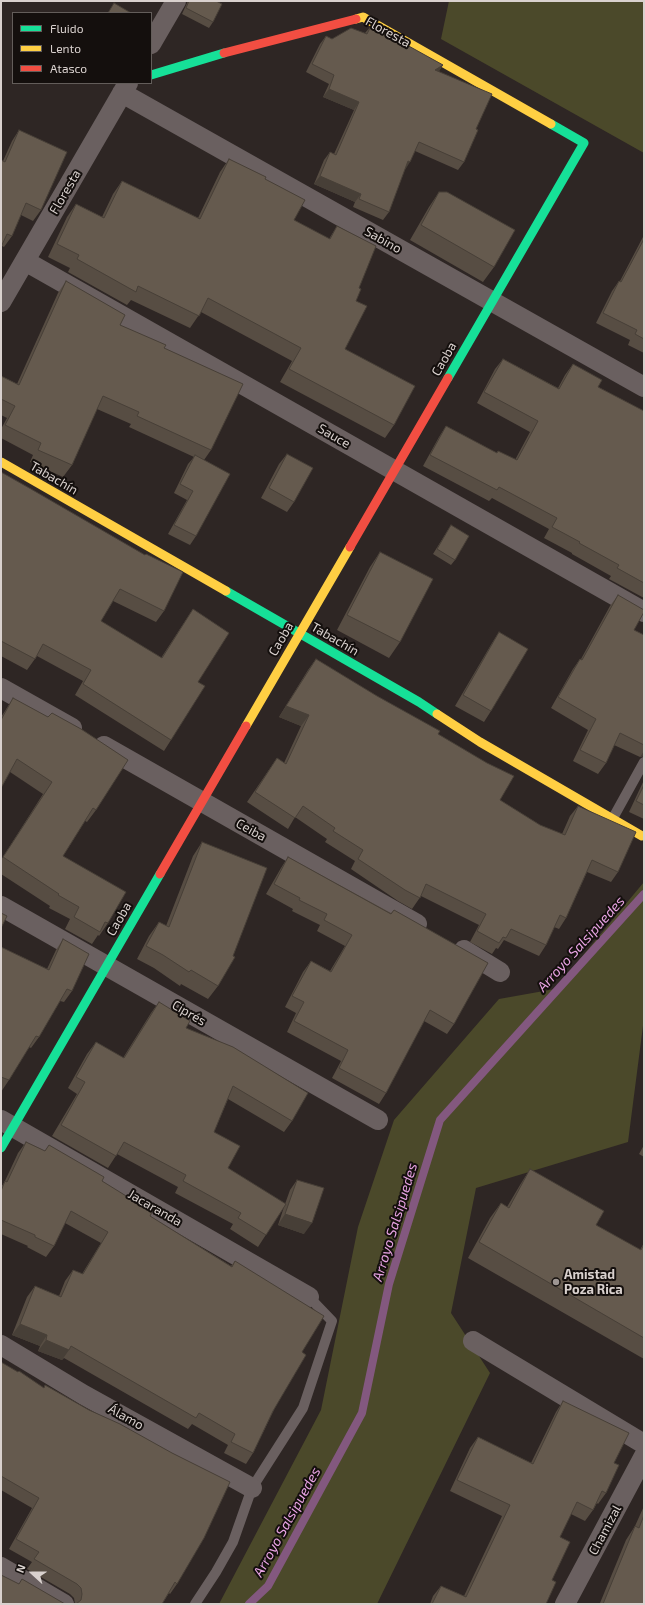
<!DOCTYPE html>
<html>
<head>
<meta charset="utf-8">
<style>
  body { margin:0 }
  #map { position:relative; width:645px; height:1605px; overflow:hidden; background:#2e2624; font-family:"Exo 2",sans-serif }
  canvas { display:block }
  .frame { position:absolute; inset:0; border:2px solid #d9d1ce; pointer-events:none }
  .legend { position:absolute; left:12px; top:12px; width:140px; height:72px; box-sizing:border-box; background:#140f0d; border:1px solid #635d5a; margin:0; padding:5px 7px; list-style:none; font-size:12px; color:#d9d1ce }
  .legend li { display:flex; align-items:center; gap:8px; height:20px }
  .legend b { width:20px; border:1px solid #635d5a }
  .north { position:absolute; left:12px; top:1553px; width:40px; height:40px; -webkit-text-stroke:3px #140f0d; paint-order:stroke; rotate:291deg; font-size:11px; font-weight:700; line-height:16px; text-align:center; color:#d9d1ce }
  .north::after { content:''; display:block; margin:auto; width:14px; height:18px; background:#d9d1ce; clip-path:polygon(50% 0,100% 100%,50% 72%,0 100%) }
</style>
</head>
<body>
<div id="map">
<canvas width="645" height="1605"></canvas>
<div class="frame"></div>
<ul class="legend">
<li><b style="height:5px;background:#16e098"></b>Fluido</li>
<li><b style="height:5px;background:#ffcf43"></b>Lento</li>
<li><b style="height:5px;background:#f24e42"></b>Atasco</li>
</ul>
<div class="north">N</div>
</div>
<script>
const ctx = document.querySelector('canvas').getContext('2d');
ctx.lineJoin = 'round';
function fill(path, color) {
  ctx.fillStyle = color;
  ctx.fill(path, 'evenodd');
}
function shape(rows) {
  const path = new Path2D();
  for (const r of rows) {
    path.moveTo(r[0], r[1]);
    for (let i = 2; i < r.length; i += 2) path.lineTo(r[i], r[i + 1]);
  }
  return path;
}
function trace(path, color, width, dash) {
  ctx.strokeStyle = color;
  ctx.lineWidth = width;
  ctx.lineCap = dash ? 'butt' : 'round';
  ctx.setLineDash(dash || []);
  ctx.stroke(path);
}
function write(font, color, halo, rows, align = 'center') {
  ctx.font = font + ' "Exo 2",sans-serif';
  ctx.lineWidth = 4;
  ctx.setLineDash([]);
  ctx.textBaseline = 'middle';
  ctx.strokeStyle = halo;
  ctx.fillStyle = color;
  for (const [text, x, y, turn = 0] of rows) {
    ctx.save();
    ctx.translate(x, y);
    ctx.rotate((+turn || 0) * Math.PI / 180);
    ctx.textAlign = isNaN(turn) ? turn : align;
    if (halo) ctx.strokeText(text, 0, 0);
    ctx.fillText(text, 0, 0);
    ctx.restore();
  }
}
const green = shape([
  [449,1,644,1,644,153,441,39],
  [644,882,644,1018,628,1142,476,1188,451,1313,490,1373,377,1604,219,1604,321,1410,358,1227,394,1120,499,999,555,989]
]);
const stream = shape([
  [249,1604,268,1586,362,1413,389,1284,440,1120,644,894]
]);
const lane = shape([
  [613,818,644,762],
  [195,1604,216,1572,233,1542,252,1488,303,1408,332,1321,309,1297]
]);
const street = shape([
  [151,44,176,1],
  [122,93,644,387],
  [25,261,644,612],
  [1,302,128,83],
  [1,688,72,728],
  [104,746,417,924],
  [1,906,378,1120],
  [464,950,500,972],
  [1,1120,309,1297],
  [473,1341,644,1444],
  [1,1345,84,1395,252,1488],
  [1,1567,64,1604],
  [565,1604,644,1456]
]);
const fast = shape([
  [151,75,224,53],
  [448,378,584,143,551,124],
  [226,591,419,702,437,714],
  [1,1148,160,874]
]);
const slow = shape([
  [356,19,363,17,551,124],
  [1,462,226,591],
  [437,714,480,742,642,836],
  [246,726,350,547]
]);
const jam = shape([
  [224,53,356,19],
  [350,547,448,378],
  [160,874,246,726]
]);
const wall = shape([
  [188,1,216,1,213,22,209,28,182,14],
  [371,26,443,65,439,71,476,129,464,162,458,170,415,151,405,169,389,212,383,220,353,207,355,202,314,184,324,160,330,152,334,154,354,110,323,97,329,84,306,72,320,44,326,36,332,39,365,33],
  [19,130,41,210,33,221,21,215,12,236,4,247,2,246,3,161,12,141],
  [229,159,265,179,294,220,329,239,337,226,359,288,345,349,394,425,385,438,280,382,292,361,201,312,190,328,131,300,127,305,68,272,70,268,48,257,67,217,76,204,102,217,113,194,122,181,198,218,220,172],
  [439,192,494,267,483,282,410,240,429,207],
  [644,235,644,353,628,345,630,340,596,323,612,291,619,281,620,281],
  [66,281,120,325,164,348,211,450,204,460,196,536,190,545,168,534,187,500,174,493,188,464,194,457,129,427,131,424,97,409,72,465,63,477,30,462,33,455,1,438,1,429,7,418,1,415,1,376,17,384,58,293],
  [503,359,558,388,565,375,573,364,598,387,644,411,644,598,609,579,611,576,572,554,572,553,544,538,549,529,492,498,489,501,423,466,439,437,446,426,497,453,498,451,515,460,530,432,477,403,495,369],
  [287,454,294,502,287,512,261,498,279,464],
  [1,472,164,611,156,622,113,601,101,621,161,658,193,609,198,682,171,740,164,751,75,695,83,681,37,656,27,670,1,656],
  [451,525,455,560,451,565,433,554],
  [380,552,400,642,389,658,337,630,370,567],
  [618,595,634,630,644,635,644,756,640,757,614,745,606,763,598,774,573,761,588,730,551,708,573,669,580,659,581,659,610,606],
  [499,632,491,711,484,722,455,706,492,643],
  [316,659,438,734,500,800,540,825,562,834,570,816,578,806,618,872,611,882,587,872,566,918,559,929,554,927,546,945,539,956,504,940,498,949,496,948,492,954,470,942,479,925,421,896,412,909,398,901,351,869,355,861,325,842,327,839,295,817,288,829,247,802,277,758,284,763,301,726,279,717,308,670],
  [13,698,96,810,87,822,85,821,63,856,108,923,99,936,98,935,92,944,65,929,70,919,49,908,50,906,1,874,1,860,43,794,10,772,1,788,1,717,5,711],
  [644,780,644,819,629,812],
  [202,842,218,986,208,999,181,984,180,986,154,968,137,959,149,936,159,922,166,926,193,856],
  [288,857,391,913,394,910,454,1024,447,1034,424,1021,386,1093,379,1104,332,1078,341,1061,287,1032,296,1013,285,1007,303,972,311,961,330,971,345,946,317,931,320,925,292,911,293,909,266,894,281,868],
  [63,939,72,991,64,1002,60,1001,39,1037,31,1048,29,1047,9,1080,1,1092,1,947,47,969,56,950],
  [159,1002,186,1028,292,1121,284,1132,228,1099,214,1132,228,1168,285,1204,290,1190,297,1180,304,1234,278,1225,284,1207,258,1247,230,1229,233,1224,175,1193,178,1187,117,1154,108,1168,52,1136,77,1094,68,1088,87,1054,96,1042,123,1058,151,1013],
  [26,1142,45,1151,49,1145,102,1181,150,1216,231,1266,235,1261,302,1352,253,1453,246,1464,224,1453,228,1445,192,1424,188,1429,64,1358,62,1360,38,1351,40,1346,12,1335,27,1297,35,1286,59,1296,65,1281,73,1270,82,1274,101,1243,65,1223,54,1246,46,1257,27,1247,28,1246,1,1234,1,1187,4,1183,18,1153],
  [644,1145,644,1157,639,1154],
  [530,1169,596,1225,640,1250,644,1243,644,1359,468,1258,490,1218,501,1203,507,1207,520,1185],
  [1,1362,177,1584,170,1594,169,1593,162,1604,75,1604,74,1598,70,1594,27,1569,32,1562,9,1549,32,1508,1,1490],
  [563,1401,614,1463,606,1493,598,1504,597,1503,593,1510,585,1521,571,1514,560,1537,552,1580,546,1604,430,1604,433,1596,441,1586,464,1596,502,1516,450,1491,470,1448,478,1437,531,1463,556,1412],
  [644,1506,644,1604,598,1604,600,1603,626,1540,635,1526]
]);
const shadedWall = shape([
  [443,65,437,74,435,70],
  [329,89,359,102,354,110,323,97],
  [408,161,410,162,405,170],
  [320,176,361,194,355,202,314,184],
  [286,706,309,715,301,726,279,717],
  [644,751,644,756,640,757],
  [285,1214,312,1223,304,1234,278,1225],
  [20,1324,47,1335,40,1346,12,1335],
  [46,1340,69,1350,62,1360,38,1351]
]);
const building = shape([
  [189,1,216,1,222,4,213,22,186,8,189,1],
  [114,3,131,13,108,13,114,3],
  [371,26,387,34,443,65,435,70,492,94,476,129,478,130,464,162,419,142,410,162,408,161,389,212,359,199,361,194,320,176,330,152,336,155,359,102,329,89,334,75,312,64,326,36,332,39,351,28,367,34,371,26],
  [19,130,67,152,41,210,26,203,12,236,7,234,1,247,1,160,5,162,19,130],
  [229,159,266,177,265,179,305,200,294,220,330,239,337,226,376,246,359,288,361,289,356,301,367,306,345,349,415,386,394,425,289,369,301,348,208,298,199,316,138,286,136,292,77,259,79,255,57,244,76,204,104,218,122,181,200,219,229,159],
  [439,192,447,192,515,230,494,267,421,225,439,192],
  [644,239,644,339,635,334,637,330,603,313,619,281,621,282,644,239],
  [66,281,125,315,120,325,166,345,164,348,243,384,211,450,137,416,139,412,103,396,72,465,38,450,41,443,5,425,15,406,1,399,1,376,19,385,66,281],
  [503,359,559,389,573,364,602,380,598,387,644,411,644,583,617,568,619,565,579,543,580,542,552,527,557,518,499,487,497,490,430,455,446,426,497,453,498,451,517,460,538,421,484,392,503,359],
  [287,454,313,468,294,502,269,488,287,454],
  [195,455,230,474,196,536,174,525,193,491,180,484,195,455],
  [1,472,31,489,145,555,146,554,183,572,164,611,120,589,101,621,162,658,193,609,229,633,198,682,205,686,171,740,83,684,91,670,43,644,35,659,1,641,1,472],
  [451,525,469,536,455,560,437,549,451,525],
  [380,552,433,579,400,642,347,615,380,552],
  [618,595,644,610,644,612,634,630,644,635,644,745,620,733,606,763,580,750,596,719,558,697,580,659,582,660,618,595],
  [499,632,528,649,491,711,463,695,499,632],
  [316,659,377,696,440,731,438,734,487,763,514,776,500,800,540,825,565,835,578,806,636,832,618,872,592,860,566,918,560,915,546,945,511,929,506,938,503,937,499,943,477,931,486,914,426,884,420,898,405,890,358,859,363,850,333,831,335,828,303,806,295,818,255,792,277,758,286,764,309,715,286,706,316,659],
  [13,698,48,717,52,713,81,729,128,760,96,810,93,808,63,856,126,892,108,923,105,922,100,932,74,917,79,907,58,895,59,894,3,857,52,782,17,759,1,788,1,720,13,698],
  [644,785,644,805,636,801,644,785],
  [202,842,267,868,233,956,235,957,218,986,191,970,189,972,163,955,146,946,159,922,169,927,202,842],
  [288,857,391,914,394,910,488,963,454,1024,430,1010,386,1093,339,1068,348,1050,294,1021,304,1002,292,996,311,961,331,972,352,935,324,920,327,914,299,900,300,898,274,884,288,857],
  [1,913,7,916,1,928,1,913],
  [63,939,89,954,72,991,67,989,39,1037,36,1036,9,1080,1,1077,1,947,49,970,63,939],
  [159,1002,190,1021,186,1028,233,1047,308,1093,292,1121,233,1086,214,1132,240,1146,228,1168,286,1204,266,1235,238,1218,241,1213,183,1181,186,1175,124,1142,116,1156,61,1125,85,1082,76,1077,96,1042,124,1058,159,1002],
  [26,1142,45,1151,49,1145,104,1177,102,1181,152,1212,150,1216,232,1267,235,1261,324,1316,302,1352,306,1355,273,1411,253,1453,231,1442,235,1434,199,1413,196,1418,71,1346,69,1350,46,1340,47,1335,20,1324,35,1286,61,1297,73,1270,83,1274,108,1232,71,1211,54,1246,35,1237,35,1235,1,1220,1,1191,5,1181,7,1182,26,1142],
  [530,1169,604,1211,596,1225,641,1250,644,1244,644,1338,479,1242,501,1203,509,1208,530,1169],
  [297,1180,324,1188,312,1223,285,1214,297,1180],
  [1,1362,18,1372,19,1371,44,1388,45,1385,89,1410,120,1424,172,1453,230,1482,204,1538,177,1584,175,1582,162,1604,76,1604,81,1600,82,1594,81,1588,77,1584,34,1559,39,1552,16,1539,39,1498,1,1476,1,1362],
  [563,1401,629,1433,614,1463,619,1465,606,1493,602,1491,593,1510,577,1502,560,1537,570,1542,552,1580,556,1582,546,1604,432,1604,441,1586,466,1597,510,1505,457,1480,478,1437,533,1464,563,1401],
  [644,1515,644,1604,603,1604,635,1526,639,1528,644,1515],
  [1,1575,19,1584,22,1579,65,1604,1,1604,1,1575]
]);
const markers = [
  [556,1282,4,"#9d9592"]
];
const streetNames = [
  ["Floresta",388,32,29],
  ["Floresta",65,192,-60],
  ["Sabino",383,240,29],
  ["Caoba",444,359,-60],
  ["Sauce",334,436,30],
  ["Tabachín",54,478,30],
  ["Caoba",281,639,-60],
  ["Tabachín",335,639,30],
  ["Ceiba",251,830,29],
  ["Caoba",119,919,-60],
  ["Ciprés",189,1013,30],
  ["Jacaranda",155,1208,30],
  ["Álamo",126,1417,29],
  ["Chamizal",605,1530,-62]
];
const poiNames = [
  ["Amistad",564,1275],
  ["Poza Rica",564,1290]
];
const waterNames = [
  ["Arroyo Salsipuedes",581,944,-48],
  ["Arroyo Salsipuedes",395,1222,-73],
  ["Arroyo Salsipuedes",287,1522,-61]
];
fill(green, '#4b492a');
trace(stream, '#83587f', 8);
trace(lane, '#6a6060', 10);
trace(street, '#6a6060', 20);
trace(fast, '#16e098', 9);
trace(slow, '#ffcf43', 9);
trace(jam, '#f24e42', 9);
fill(wall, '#574d43');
fill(shadedWall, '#473f37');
fill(building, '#655a4e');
trace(building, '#473f37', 1);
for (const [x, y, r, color] of markers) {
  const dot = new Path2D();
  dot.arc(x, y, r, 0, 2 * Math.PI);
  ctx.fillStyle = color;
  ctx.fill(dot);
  trace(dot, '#140f0d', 1.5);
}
write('13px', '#d9d1ce', '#140f0d', streetNames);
write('bold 13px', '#d9d1ce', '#140f0d', poiNames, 'left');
write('italic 14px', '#e9a4e4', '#140f0d', waterNames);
</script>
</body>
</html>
